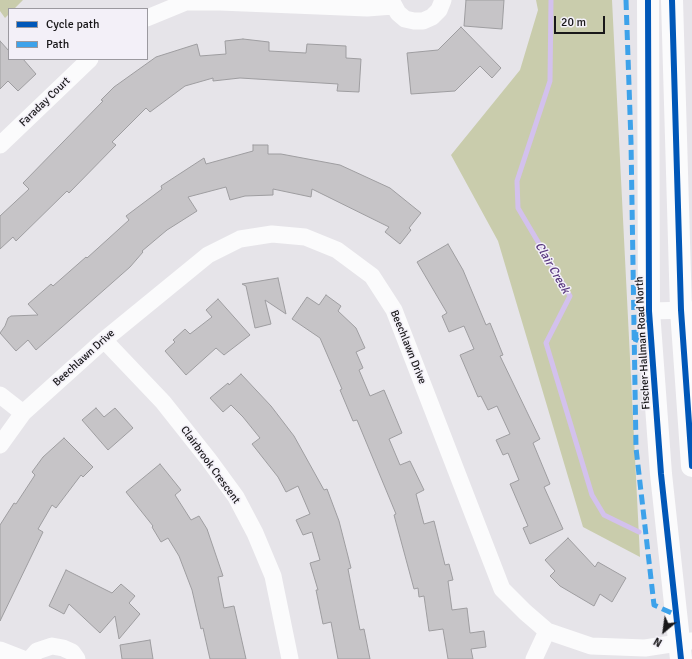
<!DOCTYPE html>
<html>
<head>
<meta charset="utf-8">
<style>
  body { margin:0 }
  #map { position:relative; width:692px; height:659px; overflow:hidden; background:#e6e4e9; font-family:Signika,sans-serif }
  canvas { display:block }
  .legend { position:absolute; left:8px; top:8px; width:140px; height:52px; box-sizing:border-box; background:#f3f0f8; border:1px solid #9b999f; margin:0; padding:5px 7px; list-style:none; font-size:12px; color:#181719 }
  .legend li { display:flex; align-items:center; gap:8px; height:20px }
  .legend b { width:20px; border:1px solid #9b999f }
  .north { position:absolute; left:644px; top:611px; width:40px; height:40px; -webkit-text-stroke:3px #f3f0f8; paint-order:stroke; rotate:209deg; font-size:11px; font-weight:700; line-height:16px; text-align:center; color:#181719 }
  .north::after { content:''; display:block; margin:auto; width:14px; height:18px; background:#181719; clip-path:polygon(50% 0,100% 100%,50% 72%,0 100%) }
  .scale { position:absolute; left:554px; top:16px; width:51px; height:18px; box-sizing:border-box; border:2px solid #181719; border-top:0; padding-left:5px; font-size:12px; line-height:14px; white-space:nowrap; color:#181719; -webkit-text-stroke:3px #f3f0f8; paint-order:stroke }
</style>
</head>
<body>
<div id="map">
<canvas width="692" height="659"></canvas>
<ul class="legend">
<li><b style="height:5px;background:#0057b8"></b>Cycle path</li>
<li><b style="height:5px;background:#3da2ea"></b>Path</li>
</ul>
<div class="north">N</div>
<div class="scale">20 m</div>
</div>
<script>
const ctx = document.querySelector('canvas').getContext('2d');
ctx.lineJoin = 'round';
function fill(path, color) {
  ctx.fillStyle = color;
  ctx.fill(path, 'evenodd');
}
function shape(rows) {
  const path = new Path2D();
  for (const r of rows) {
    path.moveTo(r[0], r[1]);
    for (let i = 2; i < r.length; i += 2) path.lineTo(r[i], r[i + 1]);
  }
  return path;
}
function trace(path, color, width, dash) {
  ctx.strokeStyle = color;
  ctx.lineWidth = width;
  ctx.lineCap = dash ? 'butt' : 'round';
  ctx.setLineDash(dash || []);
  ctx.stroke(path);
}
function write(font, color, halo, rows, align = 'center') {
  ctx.font = font + ' Signika,sans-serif';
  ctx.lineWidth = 3;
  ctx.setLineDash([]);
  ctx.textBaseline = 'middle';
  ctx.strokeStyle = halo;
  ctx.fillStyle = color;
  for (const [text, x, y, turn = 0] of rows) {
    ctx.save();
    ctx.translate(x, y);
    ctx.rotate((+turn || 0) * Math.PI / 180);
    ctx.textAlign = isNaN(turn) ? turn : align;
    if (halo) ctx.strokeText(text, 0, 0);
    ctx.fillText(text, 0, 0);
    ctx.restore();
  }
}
const green = shape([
  [0,0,23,0,14,9,9,9,9,14,5,18,0,11],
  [536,0,612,0,640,557,583,527,498,241,451,155,520,70,538,10]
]);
const stream = shape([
  [551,0,550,81,517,181,518,208,570,296,546,343,592,495,604,515,639,532]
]);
const building = shape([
  [466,0,504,0,502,29,464,26,466,0],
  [461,27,501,68,492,78,480,66,455,91,411,94,407,53,438,50,461,27],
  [243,39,269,42,269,51,306,53,307,44,346,46,346,58,361,59,359,92,337,91,338,84,240,78,213,81,213,78,185,86,150,112,146,108,112,142,116,145,69,193,67,191,16,241,13,237,0,249,0,216,29,189,23,183,103,101,101,100,114,87,156,57,197,44,200,56,226,54,225,41,243,39],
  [0,41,9,51,9,59,23,59,36,74,18,91,8,81,0,89,0,41],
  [253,145,268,145,268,154,281,154,340,165,390,188,421,213,409,228,411,230,400,244,385,232,389,227,312,189,311,197,273,189,273,195,245,196,230,200,226,187,188,197,197,211,167,230,142,251,143,252,130,267,36,350,28,340,16,351,0,333,5,326,8,318,11,316,38,315,28,304,51,284,53,286,86,257,87,258,129,220,126,216,162,189,161,186,204,158,206,164,253,151,253,145],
  [448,244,463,270,486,325,490,323,503,355,500,356,540,439,533,443,550,484,544,487,563,529,530,544,523,528,528,526,510,484,519,480,508,453,503,455,496,440,510,434,497,406,488,410,481,396,478,397,460,355,474,349,464,326,449,332,442,316,447,313,417,262,448,244],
  [278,278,286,314,265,300,271,324,255,328,246,286,242,284,278,278],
  [326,295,341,306,338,311,356,328,365,348,356,352,363,368,359,370,370,396,384,390,402,433,389,439,400,465,410,461,424,490,416,494,424,524,434,521,445,565,449,564,453,580,448,581,452,610,467,608,470,633,484,631,486,647,471,649,473,659,448,659,443,629,429,631,424,596,419,597,418,588,414,589,394,515,396,514,357,420,353,421,340,390,342,389,320,338,292,319,307,297,319,305,326,295],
  [218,299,250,335,224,355,216,348,186,375,165,351,175,342,173,340,185,329,190,334,212,317,206,310,218,299],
  [241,374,271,406,294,436,324,490,327,489,339,521,351,568,348,569,360,630,364,629,370,659,338,659,331,622,323,624,316,590,318,590,310,563,320,560,312,532,303,535,296,520,310,514,298,486,286,492,278,477,252,444,260,438,243,417,231,405,223,412,210,398,228,383,229,385,241,374],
  [96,408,104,417,115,408,133,428,108,450,82,420,96,408],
  [64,438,93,467,83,477,81,475,56,508,52,505,38,529,43,532,0,621,0,525,14,503,16,504,35,475,32,472,43,457,64,438],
  [160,464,181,490,175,495,191,520,199,516,207,529,223,576,218,577,224,608,234,606,246,659,210,659,203,628,201,629,192,590,179,556,168,538,161,542,152,527,153,526,126,492,160,464],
  [568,538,595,567,598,562,626,578,612,602,600,594,594,606,560,586,550,576,555,571,545,560,568,538],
  [66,570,112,593,121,584,135,596,129,603,140,614,119,639,115,616,100,633,69,604,64,614,49,606,66,570],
  [150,640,153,659,122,659,120,645,150,640]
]);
const street = shape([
  [391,0,398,13,405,19,414,21,423,21,432,17,439,10,443,0],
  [147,18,186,2,220,2,367,8,393,6],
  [0,145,90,59],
  [649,311,692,310],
  [104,340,163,402,209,460,236,497,255,533,273,576,290,659],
  [0,395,23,413],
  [0,445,23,413,104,340,208,255,240,239,272,234,305,237,337,250,372,276,394,310,502,589,525,612,547,631,591,646,645,648,692,641],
  [0,650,23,659],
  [30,659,37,651,52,646,63,648,72,652,77,659],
  [534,659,547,631]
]);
const secondary = shape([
  [648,0,649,311,661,474,681,659],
  [672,0,681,310,692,466]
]);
const quiet = shape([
  [626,0,631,142,636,448,654,605,676,615],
  [635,342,647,315]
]);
const cycleway = shape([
  [648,0,649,311,661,474,681,659],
  [672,0,681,310,692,466]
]);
const streetNames = [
  ["Faraday Court",45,102,-44],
  ["Fischer-Hallman Road North",643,343,-93],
  ["Beechlawn Drive",408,347,68],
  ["Beechlawn Drive",84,358,-42],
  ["Clairbrook Crescent",210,465,54]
];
const waterNames = [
  ["Clair Creek",552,268,60]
];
fill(green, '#c9ccac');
trace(stream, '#d3c1ed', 5);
fill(building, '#c6c4c7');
trace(building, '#9e9da0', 1);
trace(street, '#fbfbfc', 17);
trace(secondary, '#fbfbfc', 22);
trace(quiet, '#3da2ea', 5, [10, 5]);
trace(cycleway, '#0057b8', 6);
write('11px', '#181719', '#f3f0f8', streetNames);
write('italic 12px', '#59387f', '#f3f0f8', waterNames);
</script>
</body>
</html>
